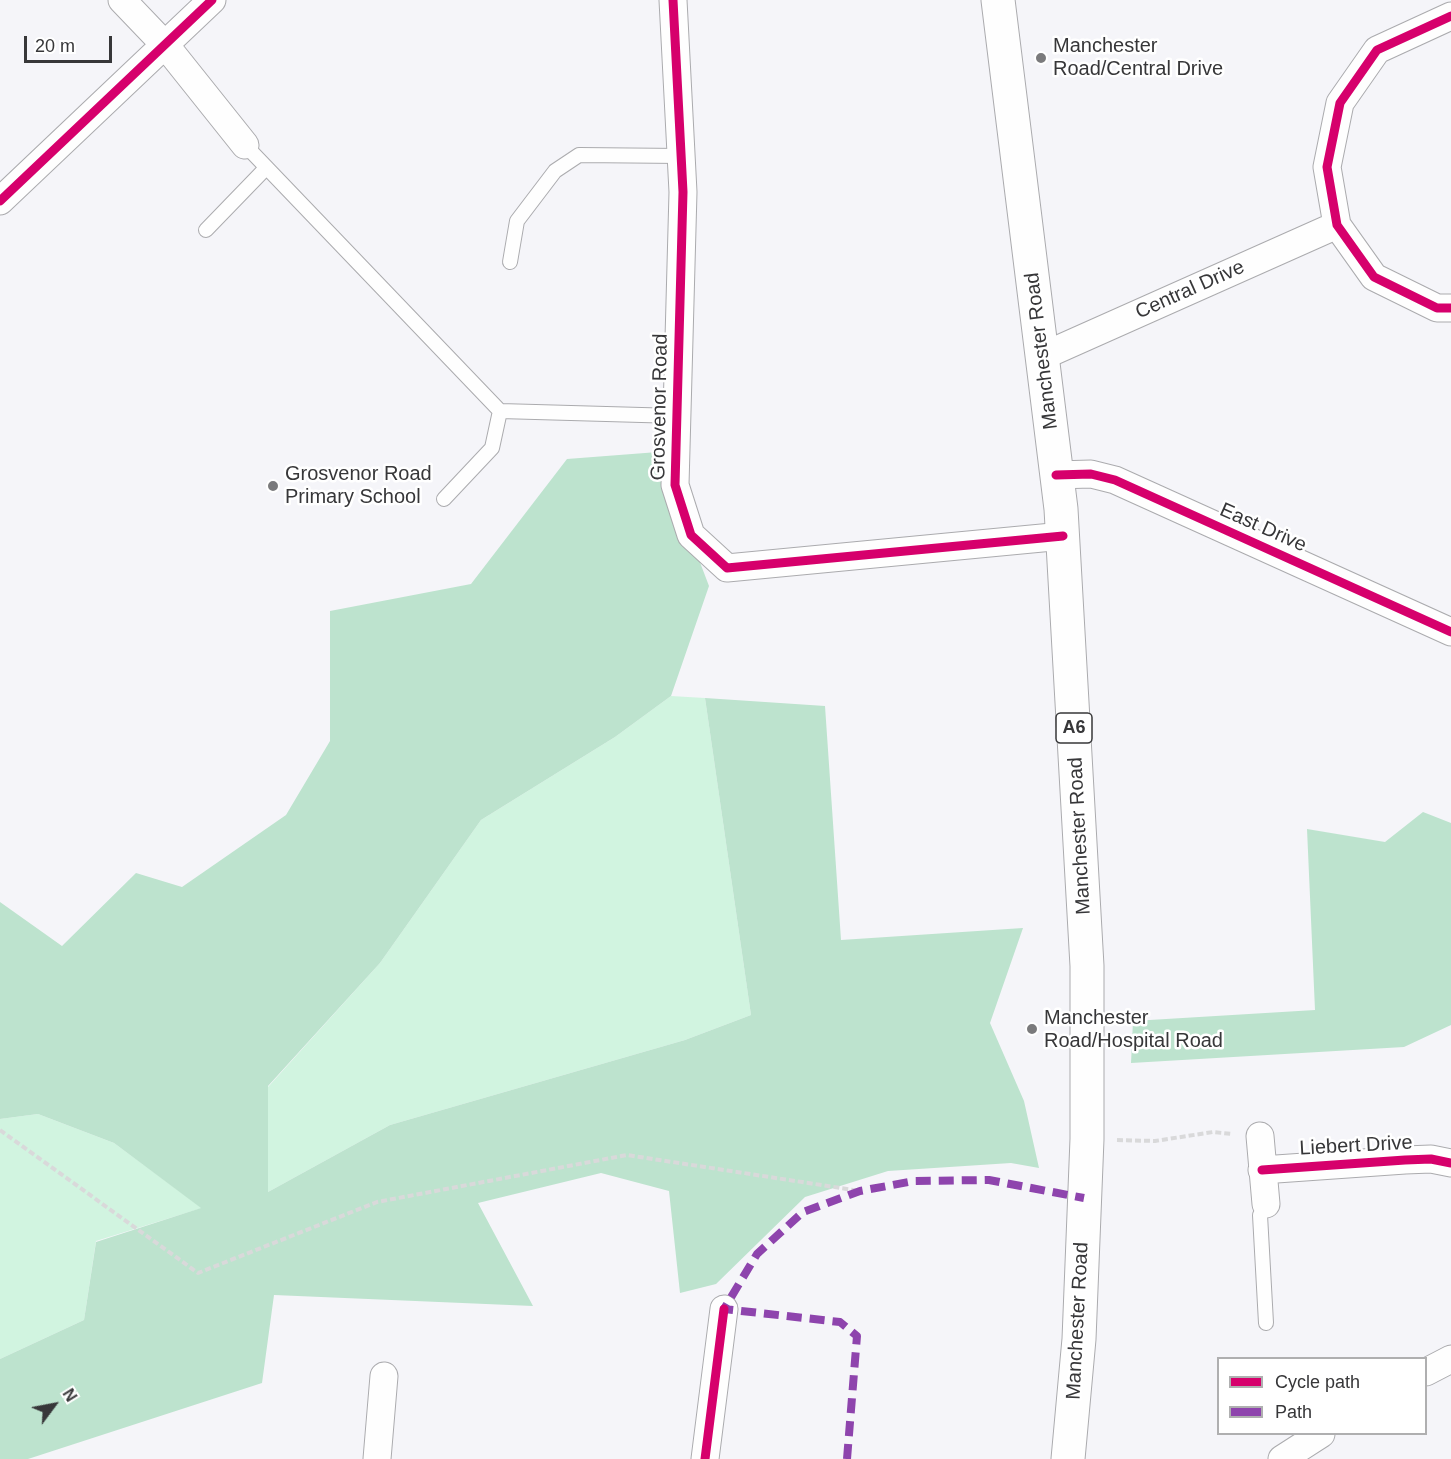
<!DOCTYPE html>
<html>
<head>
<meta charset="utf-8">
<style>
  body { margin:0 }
  #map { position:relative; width:1451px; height:1459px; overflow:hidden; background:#f5f5f9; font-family:Arial,sans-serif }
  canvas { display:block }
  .legend { position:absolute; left:1217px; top:1357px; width:210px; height:78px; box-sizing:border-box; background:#fff; border:2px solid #afafb0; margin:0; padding:8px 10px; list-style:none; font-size:18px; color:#373739 }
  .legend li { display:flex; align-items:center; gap:12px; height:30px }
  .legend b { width:30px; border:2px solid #afafb0 }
  .north { position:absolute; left:24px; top:1375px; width:60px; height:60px; -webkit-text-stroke:4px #fff; paint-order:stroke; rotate:58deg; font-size:16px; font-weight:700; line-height:24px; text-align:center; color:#373739 }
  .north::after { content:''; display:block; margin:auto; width:21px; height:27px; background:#373739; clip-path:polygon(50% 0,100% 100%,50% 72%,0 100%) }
  .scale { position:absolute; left:24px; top:36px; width:88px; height:27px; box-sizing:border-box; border:3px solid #373739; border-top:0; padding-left:8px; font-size:18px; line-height:21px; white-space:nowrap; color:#373739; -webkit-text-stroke:4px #fff; paint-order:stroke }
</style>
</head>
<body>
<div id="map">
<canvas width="1451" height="1459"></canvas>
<ul class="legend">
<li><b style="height:8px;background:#d6006c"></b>Cycle path</li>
<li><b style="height:8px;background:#8e44ad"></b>Path</li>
</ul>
<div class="north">N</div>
<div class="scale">20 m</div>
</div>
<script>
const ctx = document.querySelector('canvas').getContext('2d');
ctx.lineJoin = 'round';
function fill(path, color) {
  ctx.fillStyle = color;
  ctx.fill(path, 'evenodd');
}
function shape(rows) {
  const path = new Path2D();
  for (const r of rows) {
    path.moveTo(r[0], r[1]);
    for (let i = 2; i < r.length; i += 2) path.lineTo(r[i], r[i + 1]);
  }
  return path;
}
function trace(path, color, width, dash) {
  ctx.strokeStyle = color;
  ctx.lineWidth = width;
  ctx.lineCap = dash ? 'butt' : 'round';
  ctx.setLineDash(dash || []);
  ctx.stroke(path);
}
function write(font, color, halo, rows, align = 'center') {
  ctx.font = font + ' Arial,sans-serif';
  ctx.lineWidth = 5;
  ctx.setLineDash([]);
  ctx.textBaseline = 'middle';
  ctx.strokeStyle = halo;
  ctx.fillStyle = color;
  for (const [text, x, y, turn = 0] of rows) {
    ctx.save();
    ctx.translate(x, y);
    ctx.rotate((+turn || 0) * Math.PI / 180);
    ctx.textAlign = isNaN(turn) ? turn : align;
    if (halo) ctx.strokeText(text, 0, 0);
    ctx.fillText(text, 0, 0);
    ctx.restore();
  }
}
const green = shape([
  [671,696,705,698,751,1015,685,1040,390,1125,268,1192,268,1087,380,963,481,820,615,737],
  [38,1114,114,1143,202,1208,96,1241,84,1320,0,1359,0,1119]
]);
const forest = shape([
  [658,452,709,586,671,696,615,737,481,820,380,963,268,1086,268,1192,390,1125,685,1040,751,1015,705,698,825,706,841,940,1023,928,990,1023,1024,1101,1039,1168,1011,1163,888,1171,805,1197,716,1284,680,1293,669,1191,601,1173,478,1203,533,1306,274,1295,262,1383,28,1459,0,1459,0,1359,84,1320,96,1242,201,1208,114,1143,38,1114,0,1119,0,902,62,946,136,873,182,887,286,815,330,741,330,611,471,584,567,459],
  [1423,812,1451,823,1451,1025,1404,1047,1131,1063,1133,1021,1315,1010,1307,829,1385,842]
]);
const path = shape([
  [0,1130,198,1273,377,1202,627,1155,860,1191],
  [1117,1140,1155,1141,1213,1132,1232,1134]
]);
const lane = shape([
  [245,145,500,411,677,416],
  [206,230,266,168],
  [510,262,517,221,555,171,579,155,681,156],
  [444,499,492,448,500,411],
  [1266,1204,1260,1215,1266,1323]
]);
const street = shape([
  [122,0,166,46,245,145],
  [673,0,683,192,675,485,691,535,727,568,1063,536],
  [1451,16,1377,50,1340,103,1327,167,1337,225,1374,277,1437,308,1451,308],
  [0,201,212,0],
  [1043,356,1337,225],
  [1056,475,1091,474,1115,480,1451,632],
  [1260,1136,1266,1204],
  [1262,1170,1405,1160,1431,1159,1451,1163],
  [1426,1372,1451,1359],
  [377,1459,384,1376],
  [705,1459,724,1309],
  [1282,1459,1321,1434]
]);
const primary = shape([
  [998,0,1061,509,1087,966,1087,1139,1079,1339,1068,1459]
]);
const quiet = shape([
  [847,1459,857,1336,840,1322,724,1309,757,1254,803,1212,860,1191,914,1181,989,1180,1084,1198]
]);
const cycleway = shape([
  [673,0,683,192,675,485,691,535,727,568,1063,536],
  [1451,16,1377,50,1340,103,1327,167,1337,225,1374,277,1437,308,1451,308],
  [0,201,212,0],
  [1056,475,1091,474,1115,480,1451,632],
  [1262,1170,1405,1160,1431,1159,1451,1163],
  [705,1459,724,1309]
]);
const markers = [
  [1041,58,6,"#7a7a7c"],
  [273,486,6,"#7a7a7c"],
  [1032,1029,6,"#7a7a7c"]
];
const shields = [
  [1074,728,36]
];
const shieldNames = [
  ["A6",1074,728]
];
const poiNames = [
  ["Manchester",1053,46],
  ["Road/Central Drive",1053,69],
  ["Grosvenor Road",285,474],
  ["Primary School",285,497],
  ["Manchester",1044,1018],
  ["Road/Hospital Road",1044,1041]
];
const streetNames = [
  ["Central Drive",1190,290,-24],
  ["Manchester Road",1042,351,-97],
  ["Grosvenor Road",660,407,-89],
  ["East Drive",1263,528,24],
  ["Manchester Road",1080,836,-93],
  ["Liebert Drive",1356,1146,-3],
  ["Manchester Road",1078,1321,-87]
];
fill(green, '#d1f4e0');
fill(forest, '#bde3ce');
trace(lane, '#ababae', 16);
trace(street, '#ababae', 29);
trace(primary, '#ababae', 35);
trace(path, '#d9d9da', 4, [6, 3]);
trace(lane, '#fefefe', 14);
trace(street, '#fefefe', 27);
trace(primary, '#fefefe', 33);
trace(quiet, '#8e44ad', 8, [15, 8]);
trace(cycleway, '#d6006c', 9);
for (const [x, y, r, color] of markers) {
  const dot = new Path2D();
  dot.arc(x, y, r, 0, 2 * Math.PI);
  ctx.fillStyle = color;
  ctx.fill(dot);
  trace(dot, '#fff', 2);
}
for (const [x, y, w] of shields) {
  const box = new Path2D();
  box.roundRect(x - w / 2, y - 15, w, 30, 4.5);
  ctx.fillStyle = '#fff';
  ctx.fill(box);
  trace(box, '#373739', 1.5);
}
write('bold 18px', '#373739', null, shieldNames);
write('20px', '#373739', '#fff', poiNames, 'left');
write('20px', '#373739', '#fff', streetNames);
</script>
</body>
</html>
